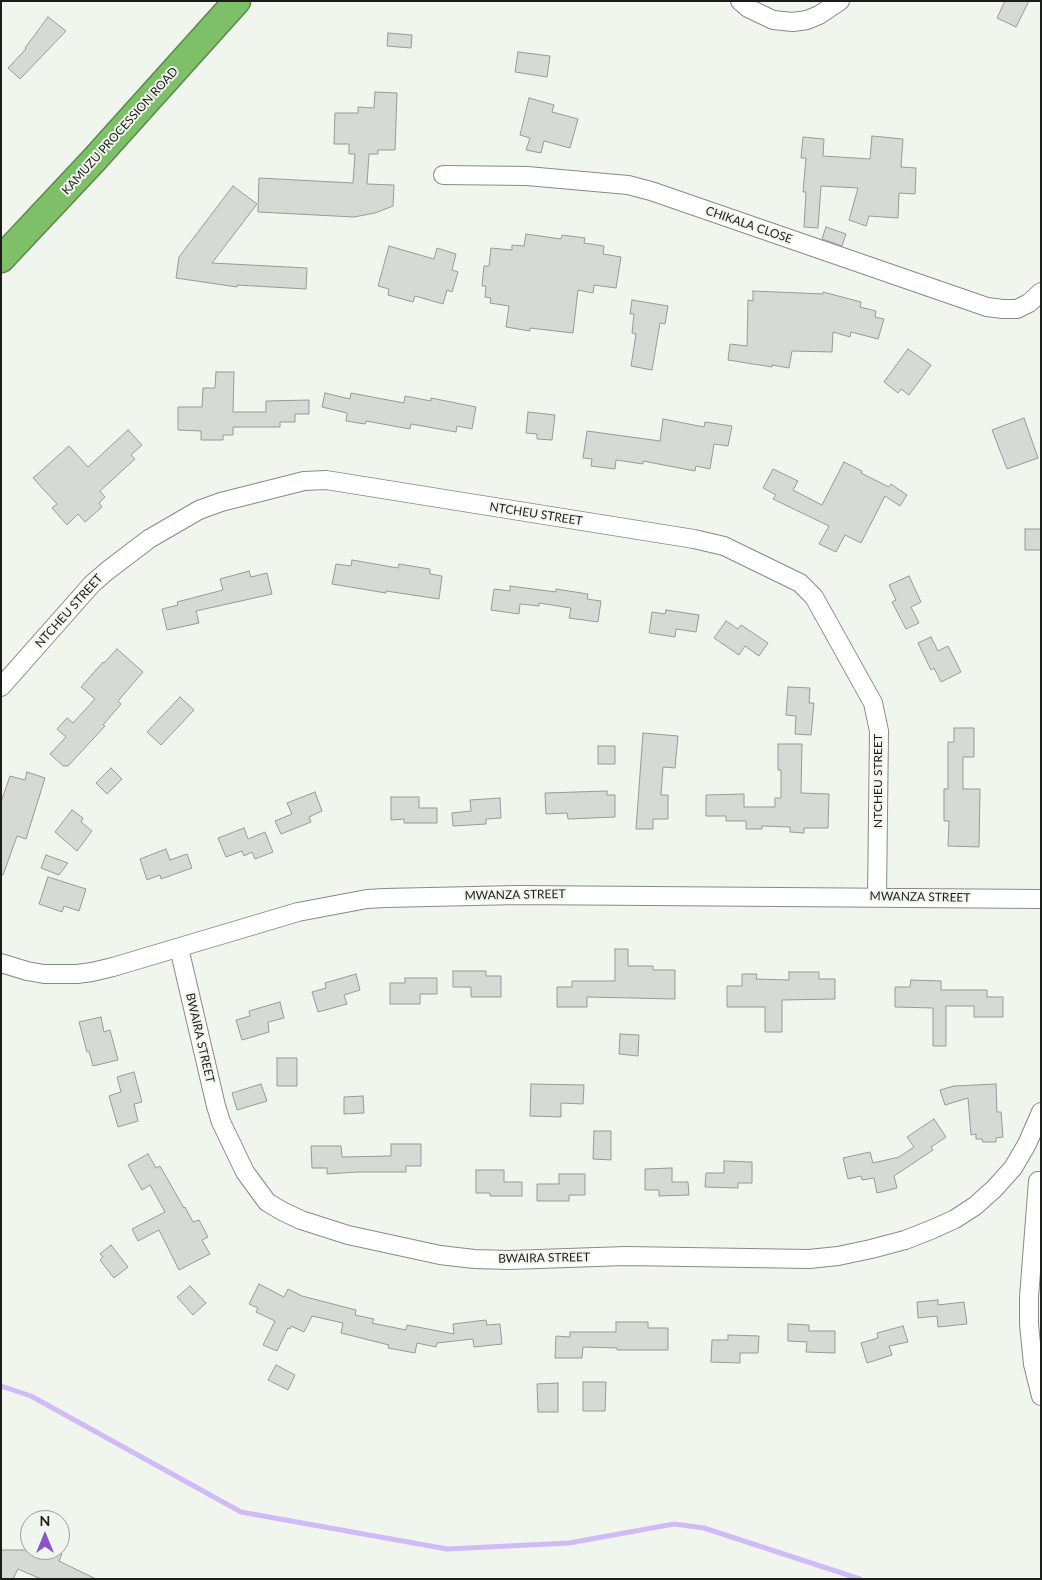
<!DOCTYPE html>
<html>
<head>
<meta charset="utf-8">
<style>
  body { margin:0 }
  #map { position:relative; width:1042px; height:1580px; overflow:hidden; background:#f0f5ee; font-family:Lato,sans-serif }
  canvas { display:block }
  .frame { position:absolute; inset:0; border:2px solid #1b1d1a; pointer-events:none }
  .north { position:absolute; left:20px; top:1510px; width:50px; height:50px; box-sizing:border-box; background:#f0f5ee; border:1px solid #9b9f99; border-radius:50%; rotate:0deg; font-size:14px; font-weight:700; line-height:20px; text-align:center; color:#1b1d1a }
  .north::after { content:''; display:block; margin:auto; width:18px; height:22px; background:#8853cb; clip-path:polygon(50% 0,100% 100%,50% 72%,0 100%) }
</style>
</head>
<body>
<div id="map">
<canvas width="1042" height="1580"></canvas>
<div class="frame"></div>
<div class="north">N</div>
</div>
<script>
const ctx = document.querySelector('canvas').getContext('2d');
ctx.lineJoin = 'round';
function shape(rows) {
  const path = new Path2D();
  for (const r of rows) {
    path.moveTo(r[0], r[1]);
    for (let i = 2; i < r.length; i += 2) path.lineTo(r[i], r[i + 1]);
  }
  return path;
}
function trace(path, color, width, dash) {
  ctx.strokeStyle = color;
  ctx.lineWidth = width;
  ctx.lineCap = dash ? 'butt' : 'round';
  ctx.setLineDash(dash || []);
  ctx.stroke(path);
}
function fill(path, color) {
  ctx.fillStyle = color;
  ctx.fill(path, 'evenodd');
}
function write(font, color, halo, rows, align = 'center') {
  ctx.font = font + ' Lato,sans-serif';
  ctx.lineWidth = 4;
  ctx.setLineDash([]);
  ctx.textBaseline = 'middle';
  ctx.strokeStyle = halo;
  ctx.fillStyle = color;
  for (const [text, x, y, turn = 0] of rows) {
    ctx.save();
    ctx.translate(x, y);
    ctx.rotate((+turn || 0) * Math.PI / 180);
    ctx.textAlign = isNaN(turn) ? turn : align;
    if (halo) ctx.strokeText(text, 0, 0);
    ctx.fillText(text, 0, 0);
    ctx.restore();
  }
}
const stream = shape([
  [1,1386,31,1396,241,1512,447,1549,569,1543,674,1524,704,1528,860,1579]
]);
const building = shape([
  [1005,1,1029,1,1016,27,997,18,1005,1],
  [48,17,66,31,20,79,8,68,26,49,25,48,48,17],
  [388,33,412,35,411,48,387,46,388,33],
  [518,52,550,56,547,77,515,72,518,52],
  [375,92,397,93,395,150,378,150,378,154,369,154,367,184,394,185,393,206,375,213,354,217,258,212,259,178,353,183,355,154,349,154,349,144,334,144,335,113,358,113,358,107,374,108,375,92],
  [529,98,554,105,552,112,578,119,570,148,544,141,541,153,526,150,530,138,520,135,529,98],
  [872,136,903,139,901,167,916,168,915,194,899,193,898,218,869,216,866,226,849,220,858,188,821,186,818,228,804,227,806,192,803,192,806,158,801,158,803,137,824,139,823,156,870,159,872,136],
  [233,186,257,204,212,263,307,268,306,289,237,285,237,287,176,278,179,257,233,186],
  [826,227,846,234,842,246,822,239,826,227],
  [526,234,561,239,562,235,585,238,584,243,604,246,603,254,621,257,616,288,594,285,593,293,578,290,573,333,530,328,530,331,506,327,509,306,490,303,491,298,485,297,486,286,482,286,484,266,489,266,491,248,512,250,512,245,524,246,526,234],
  [389,246,434,259,437,248,456,254,452,270,458,272,452,292,447,290,443,304,415,296,413,302,388,295,389,289,378,286,389,246],
  [753,291,823,294,823,292,861,302,860,307,876,311,875,317,884,319,878,339,851,332,850,337,833,332,832,352,792,351,789,368,772,365,772,367,728,360,730,344,747,346,748,300,753,301,753,291],
  [632,300,668,306,665,324,660,323,652,370,631,366,636,334,632,333,634,314,630,314,632,300],
  [908,349,931,365,909,395,901,389,898,393,884,382,908,349],
  [216,372,234,372,233,412,266,412,266,401,309,400,309,414,295,414,295,422,280,422,280,427,233,427,233,435,223,435,223,440,201,440,201,431,178,430,178,407,202,407,203,388,215,388,216,372],
  [325,393,350,399,351,393,404,403,405,396,431,401,431,398,476,407,472,429,457,426,456,432,411,424,410,429,366,421,365,424,346,421,347,413,322,407,325,393],
  [528,412,555,415,552,440,537,439,537,434,526,433,528,412],
  [1024,418,1038,458,1007,469,992,430,1024,418],
  [663,419,704,427,705,422,732,426,728,446,714,444,710,469,696,466,695,471,643,461,643,464,616,460,615,469,591,466,592,459,583,458,587,431,660,441,663,419],
  [128,430,142,445,131,455,135,459,100,491,105,497,99,503,102,507,85,522,78,514,67,525,52,508,57,504,33,478,69,446,88,467,128,430],
  [844,462,862,471,861,473,889,487,891,484,907,495,900,506,885,496,861,543,845,535,836,552,819,544,829,526,773,499,776,495,763,488,773,469,798,481,793,490,822,505,844,462],
  [1025,529,1041,529,1041,550,1025,550,1025,529],
  [352,560,398,568,399,564,430,569,430,574,442,576,439,599,386,591,386,593,332,584,336,564,351,566,352,560],
  [249,571,251,577,267,573,272,594,196,611,199,623,167,630,162,609,178,605,177,602,223,590,220,579,249,571],
  [909,576,921,602,911,607,919,623,906,629,892,602,896,600,889,585,909,576],
  [510,586,556,592,556,589,588,594,587,599,601,601,598,622,569,618,571,608,539,603,539,606,520,604,519,614,491,610,494,589,510,591,510,586],
  [666,610,699,615,696,632,676,629,675,637,649,633,652,612,665,614,666,610],
  [726,621,738,629,741,625,768,643,759,656,745,646,739,655,714,638,726,621],
  [931,637,938,651,948,646,961,672,941,682,934,668,931,670,918,643,931,637],
  [117,649,143,672,118,701,121,704,103,725,105,726,68,766,63,766,50,754,66,737,57,729,67,718,73,723,95,699,81,687,103,662,104,663,117,649],
  [788,687,810,688,809,703,814,703,811,735,795,734,796,716,786,715,788,687],
  [180,697,194,710,161,745,147,732,180,697],
  [954,728,974,728,974,757,963,757,963,789,980,789,979,847,948,846,949,821,944,821,944,789,948,789,948,742,954,742,954,728],
  [643,733,678,736,675,768,663,767,661,795,668,795,668,819,653,819,653,829,636,829,643,733],
  [778,744,802,744,801,793,829,794,828,828,804,828,804,833,790,832,790,827,762,826,762,829,746,829,746,821,726,821,726,816,706,816,706,795,744,794,744,807,775,807,775,798,781,798,781,770,778,770,778,744],
  [598,746,615,746,615,764,598,764,598,746],
  [111,768,122,779,107,794,96,783,111,768],
  [27,772,45,778,26,839,17,836,3,875,1,875,1,802,10,776,25,780,27,772],
  [607,791,607,795,615,795,615,817,568,819,567,813,546,814,545,793,607,791],
  [315,792,322,811,309,817,311,822,281,834,275,821,292,814,287,803,315,792],
  [391,797,419,797,419,808,437,808,437,823,404,823,404,819,391,820,391,797],
  [500,798,501,818,486,819,486,824,453,826,452,813,471,811,470,800,500,798],
  [72,810,83,818,81,822,92,831,77,851,55,832,72,810],
  [244,828,248,839,265,832,273,852,255,859,252,852,244,856,242,851,226,857,218,838,244,828],
  [166,849,170,860,187,854,192,868,161,879,160,875,147,880,140,859,166,849],
  [46,855,68,863,59,875,41,868,46,855],
  [48,877,86,889,79,911,64,906,62,912,39,904,48,877],
  [615,949,628,949,628,966,653,966,653,970,675,970,675,999,587,997,587,1007,557,1007,557,987,572,987,572,981,615,981,615,949],
  [453,971,486,971,486,976,501,976,501,997,471,997,471,987,453,987,453,971],
  [789,972,819,972,819,979,835,979,835,999,782,1000,782,1032,765,1032,765,1007,727,1007,727,986,742,986,742,974,757,974,756,979,789,980,789,972],
  [356,974,360,990,344,995,347,1004,318,1012,312,992,326,988,325,983,356,974],
  [405,978,437,978,437,994,420,994,420,1004,390,1004,390,983,405,983,405,978],
  [911,980,941,981,941,990,987,990,987,997,1003,997,1003,1017,974,1017,974,1006,946,1006,946,1046,933,1046,933,1008,895,1007,895,987,910,987,911,980],
  [280,1002,284,1018,268,1022,269,1032,242,1040,236,1020,250,1016,249,1011,280,1002],
  [101,1017,104,1032,110,1030,118,1060,93,1066,89,1051,87,1052,79,1022,101,1017],
  [620,1034,639,1035,638,1056,619,1054,620,1034],
  [277,1058,297,1058,297,1086,277,1086,277,1058],
  [134,1072,142,1102,134,1104,138,1121,118,1127,109,1096,121,1092,117,1077,134,1072],
  [261,1084,267,1101,237,1110,232,1093,261,1084],
  [531,1084,584,1085,583,1104,561,1103,561,1117,530,1116,531,1084],
  [996,1084,997,1112,1001,1112,1003,1137,996,1138,996,1142,983,1142,982,1139,976,1139,976,1134,971,1135,968,1098,945,1105,940,1090,954,1086,996,1084],
  [363,1096,364,1113,344,1114,344,1097,363,1096],
  [934,1119,946,1137,931,1147,933,1150,894,1176,897,1188,877,1193,874,1178,862,1180,861,1176,848,1179,843,1158,870,1152,873,1163,899,1157,914,1147,907,1137,934,1119],
  [594,1131,611,1131,611,1160,593,1159,594,1131],
  [391,1144,421,1144,421,1166,406,1166,406,1172,358,1172,327,1174,327,1168,312,1168,311,1146,341,1146,342,1157,391,1156,391,1144],
  [148,1154,156,1168,160,1166,184,1208,185,1207,193,1222,199,1220,208,1237,202,1240,210,1254,179,1270,159,1230,138,1241,132,1229,165,1212,150,1185,142,1190,128,1165,148,1154],
  [724,1161,752,1162,752,1183,738,1183,738,1188,705,1187,706,1173,724,1173,724,1161],
  [672,1168,672,1182,688,1182,689,1195,659,1196,659,1190,645,1190,645,1169,672,1168],
  [476,1170,504,1170,504,1182,522,1182,522,1196,490,1196,490,1193,476,1193,476,1170],
  [559,1174,585,1174,585,1195,569,1195,569,1201,537,1201,537,1184,559,1184,559,1174],
  [111,1245,128,1267,114,1278,100,1260,103,1257,100,1254,111,1245],
  [259,1284,284,1297,288,1289,302,1296,356,1310,355,1315,374,1319,372,1323,406,1330,407,1325,454,1334,453,1324,486,1320,487,1325,500,1324,502,1344,474,1347,473,1339,437,1343,436,1347,417,1343,415,1353,388,1348,389,1345,341,1333,343,1323,312,1316,304,1332,291,1326,290,1329,288,1328,277,1351,263,1345,275,1321,256,1312,258,1308,249,1304,259,1284],
  [190,1286,206,1303,193,1315,177,1297,190,1286],
  [938,1300,938,1305,964,1302,967,1324,938,1327,937,1316,918,1318,917,1302,938,1300],
  [616,1322,648,1322,648,1328,668,1328,668,1350,617,1350,617,1348,583,1347,582,1358,555,1358,556,1336,570,1337,570,1332,616,1332,616,1322],
  [788,1324,809,1325,809,1331,835,1331,835,1353,806,1352,807,1342,788,1341,788,1324],
  [903,1326,908,1342,889,1346,892,1355,867,1363,861,1343,878,1338,877,1333,903,1326],
  [728,1335,759,1336,758,1353,740,1353,740,1363,711,1362,712,1340,728,1340,728,1335],
  [276,1365,295,1375,288,1390,268,1380,276,1365],
  [583,1382,606,1382,605,1411,583,1411,583,1382],
  [558,1383,558,1412,538,1412,537,1384,558,1383],
  [1,1550,53,1550,62,1554,59,1561,96,1579,41,1579,18,1569,13,1579,1,1579,1,1550]
]);
const minor = shape([
  [740,1,748,8,773,20,793,22,807,20,819,15,840,1],
  [443,175,527,176,628,185,651,191,987,307,1003,309,1017,309,1029,303,1041,292],
  [1,687,92,584,107,571,149,539,199,510,221,502,304,481,326,480,351,484,694,539,724,546,800,583,814,597,873,703,879,731,877,897],
  [179,948,216,1106,221,1122,245,1172,267,1202,282,1211,301,1220,348,1235,440,1255,474,1259,509,1260,626,1256,809,1259,838,1256,871,1249,905,1240,933,1229,955,1219,975,1206,994,1189,1013,1168,1027,1144,1041,1112],
  [1,963,27,971,44,974,77,974,92,972,113,967,298,912,367,899,385,898,518,895,1041,899],
  [1038,1181,1029,1297,1029,1324,1033,1364,1041,1396]
]);
const highway = shape([
  [1,259,94,160,237,1]
]);
const streetNames = [
  ["KAMUZU PROCESSION ROAD",120,131,-48],
  ["CHIKALA CLOSE",749,225,19],
  ["NTCHEU STREET",536,514,9],
  ["NTCHEU STREET",69,611,-48],
  ["NTCHEU STREET",878,781,-90],
  ["MWANZA STREET",515,895,-1],
  ["MWANZA STREET",920,897,1],
  ["BWAIRA STREET",200,1038,77],
  ["BWAIRA STREET",544,1258,-1]
];
trace(stream, '#d1bbf7', 5);
fill(building, '#d6dad4');
trace(building, '#969b95', 1);
trace(minor, '#878b86', 20);
trace(highway, '#5b874d', 29);
trace(minor, '#fff', 18);
trace(highway, '#7ec068', 26);
write('12px', '#1b1d1a', '#f0f5ee', streetNames);
</script>
</body>
</html>
